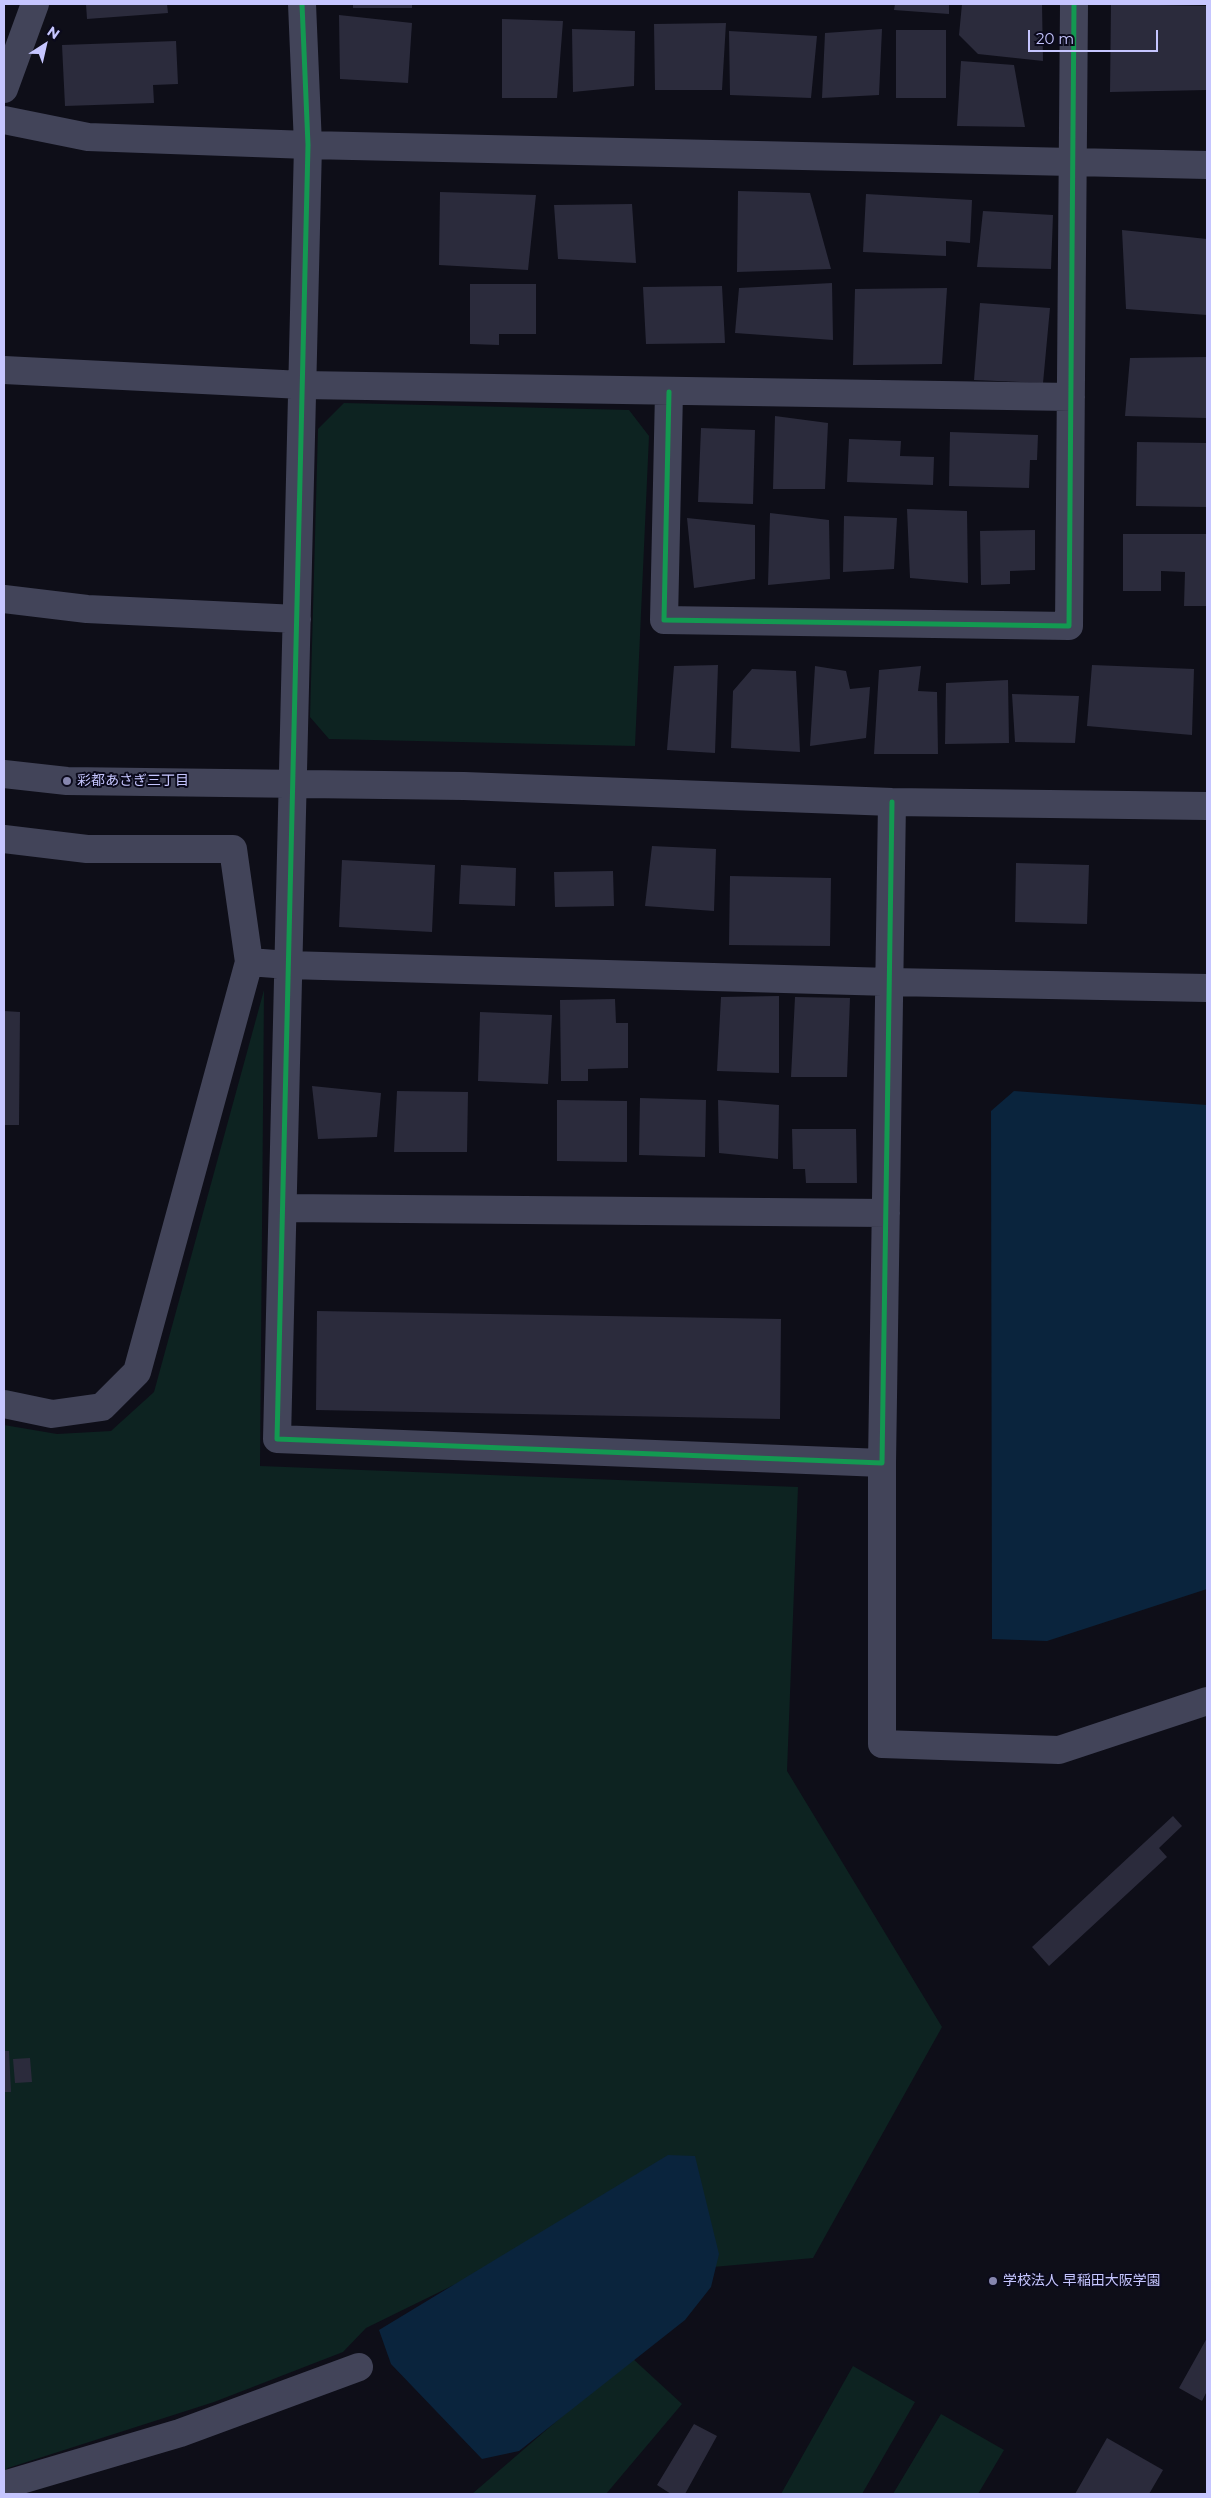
<!DOCTYPE html>
<html>
<head>
<meta charset="utf-8">
<style>
  body { margin:0 }
  #map { position:relative; width:1211px; height:2498px; overflow:hidden; background:#0e0e18; font-family:Montserrat,sans-serif }
  canvas { display:block }
  .frame { position:absolute; inset:0; border:5px solid #c6c6ff; pointer-events:none }
  .north { position:absolute; left:20px; top:20px; width:50px; height:50px; -webkit-text-stroke:4px #0b0a1c; paint-order:stroke; rotate:35deg; font-size:14px; font-weight:700; line-height:20px; text-align:center; color:#c6c6ff }
  .north::after { content:''; display:block; margin:auto; width:18px; height:22px; background:#c6c6ff; clip-path:polygon(50% 0,100% 100%,50% 72%,0 100%) }
  .scale { position:absolute; left:1028px; top:30px; width:130px; height:22px; box-sizing:border-box; border:2px solid #c6c6ff; border-top:0; padding-left:6px; font-size:15px; line-height:18px; white-space:nowrap; color:#c6c6ff; -webkit-text-stroke:4px #0b0a1c; paint-order:stroke }
</style>
</head>
<body>
<div id="map">
<canvas width="1211" height="2498"></canvas>
<div class="frame"></div>
<div class="north">N</div>
<div class="scale">20 m</div>
</div>
<script>
const ctx = document.querySelector('canvas').getContext('2d');
ctx.lineJoin = 'round';
function fill(path, color) {
  ctx.fillStyle = color;
  ctx.fill(path, 'evenodd');
}
function shape(rows) {
  const path = new Path2D();
  for (const r of rows) {
    path.moveTo(r[0], r[1]);
    for (let i = 2; i < r.length; i += 2) path.lineTo(r[i], r[i + 1]);
  }
  return path;
}
function trace(path, color, width, dash) {
  ctx.strokeStyle = color;
  ctx.lineWidth = width;
  ctx.lineCap = dash ? 'butt' : 'round';
  ctx.setLineDash(dash || []);
  ctx.stroke(path);
}
function write(font, color, halo, rows, align = 'center') {
  ctx.font = font + ' Montserrat,"Noto Sans JP",sans-serif';
  ctx.lineWidth = 4;
  ctx.setLineDash([]);
  ctx.textBaseline = 'middle';
  ctx.strokeStyle = halo;
  ctx.fillStyle = color;
  for (const [text, x, y, turn = 0] of rows) {
    ctx.save();
    ctx.translate(x, y);
    ctx.rotate((+turn || 0) * Math.PI / 180);
    ctx.textAlign = isNaN(turn) ? turn : align;
    if (halo) ctx.strokeText(text, 0, 0);
    ctx.fillText(text, 0, 0);
    ctx.restore();
  }
}
const green = shape([
  [344,403,629,410,649,436,635,746,329,739,310,717,318,429],
  [264,990,260,1466,798,1487,787,1771,942,2027,813,2258,713,2267,627,2200,366,2328,343,2352,214,2402,8,2468,4,2472,4,1425,57,1434,111,1431,154,1392],
  [631,2357,682,2404,606,2494,472,2494],
  [853,2366,915,2402,862,2494,781,2494],
  [941,2414,1004,2450,978,2494,893,2494]
]);
const water = shape([
  [1014,1091,1207,1105,1207,1589,1047,1641,992,1639,991,1111],
  [668,2155,695,2156,719,2254,711,2287,685,2320,519,2451,482,2459,391,2364,379,2330]
]);
const building = shape([
  [86,4,167,4,168,13,87,19],
  [353,4,412,4,412,8,353,8],
  [895,4,949,4,949,14,894,10],
  [962,4,1042,4,1043,61,978,54,959,35],
  [1111,4,1207,6,1207,90,1110,92],
  [339,15,412,23,408,83,340,79],
  [502,19,563,21,557,98,502,98],
  [726,23,722,90,655,90,654,24],
  [572,29,635,31,634,86,573,92],
  [882,29,879,95,822,98,825,33],
  [896,30,946,30,946,98,896,98],
  [729,31,817,36,811,98,730,95],
  [176,41,178,84,153,85,154,103,65,106,62,45],
  [961,61,1014,65,1025,127,957,126],
  [738,191,810,193,831,269,737,272],
  [440,192,536,195,528,270,439,265],
  [866,194,972,200,970,243,946,241,946,256,863,252],
  [632,204,636,263,558,259,554,205],
  [983,211,1053,215,1051,269,977,267],
  [1122,230,1207,239,1207,315,1126,309],
  [832,283,833,340,735,333,739,288],
  [470,284,536,284,536,334,499,334,499,345,470,344],
  [722,286,725,343,646,344,643,287],
  [947,288,942,364,853,365,855,289],
  [980,303,1050,308,1043,383,974,380],
  [1207,357,1206,418,1125,416,1130,358],
  [775,416,828,423,825,489,773,489],
  [701,428,755,430,753,504,698,502],
  [950,432,1038,435,1037,460,1030,460,1029,488,949,486],
  [849,439,901,441,900,456,934,457,933,485,847,482],
  [1137,442,1207,443,1207,507,1136,506],
  [907,509,967,511,968,583,910,578],
  [770,513,829,520,830,579,768,585],
  [844,516,897,518,894,569,843,572],
  [687,518,755,525,755,579,694,588],
  [1035,530,1035,570,1010,571,1010,584,981,585,980,531],
  [1123,534,1207,534,1207,606,1184,606,1185,572,1161,571,1161,591,1123,591],
  [718,665,715,753,667,750,674,666],
  [1092,665,1194,669,1192,735,1087,726],
  [815,666,846,671,850,689,870,687,866,738,810,746],
  [921,666,918,691,937,692,938,754,874,754,879,670],
  [752,669,796,671,800,752,731,748,733,691],
  [1008,680,1009,743,945,744,946,683],
  [1012,694,1079,696,1075,743,1015,742],
  [652,846,716,849,714,911,645,906],
  [342,860,435,865,432,932,339,927],
  [1016,863,1089,865,1087,924,1015,922],
  [461,865,516,868,515,906,459,904],
  [613,871,614,906,555,907,554,872],
  [730,876,831,878,830,946,729,945],
  [779,996,779,1073,717,1071,721,997],
  [795,997,850,998,847,1077,791,1077],
  [615,999,616,1023,628,1023,628,1068,588,1069,588,1081,561,1081,560,1000],
  [4,1011,20,1012,19,1125,4,1125],
  [480,1012,552,1015,548,1084,478,1081],
  [312,1086,381,1093,377,1137,318,1139],
  [397,1091,468,1092,467,1152,394,1152],
  [640,1098,706,1100,705,1157,639,1155],
  [557,1100,627,1101,627,1162,557,1161],
  [718,1100,779,1105,778,1159,719,1153],
  [792,1129,856,1129,857,1183,806,1183,805,1169,793,1169],
  [317,1311,781,1319,780,1419,316,1410],
  [1173,1816,1182,1826,1159,1848,1167,1857,1049,1966,1032,1947],
  [4,2051,9,2051,11,2092,4,2092],
  [30,2058,32,2082,15,2083,13,2059],
  [1207,2338,1207,2391,1202,2401,1179,2388],
  [694,2424,717,2436,685,2494,671,2494,657,2485],
  [1107,2438,1163,2470,1149,2494,1075,2494]
]);
const minor = shape([
  [302,4,308,145,277,1439,882,1463],
  [4,89,35,4],
  [4,120,88,137,308,145,1207,165],
  [4,370,302,385,1071,397],
  [669,392,664,620,1069,626,1074,4],
  [4,599,87,609,297,619],
  [4,774,67,781,464,786,892,802,1207,806],
  [892,802,882,1463,882,1744,1059,1750,1207,1701],
  [4,839,87,849,233,849,249,962,137,1372,102,1407,52,1414,4,1404],
  [249,962,288,965,890,982,1207,988],
  [283,1208,886,1213],
  [4,2485,180,2433,359,2367]
]);
const cycleway = shape([
  [302,4,308,145,277,1439,882,1463,892,802],
  [669,392,664,620,1069,626,1074,4]
]);
const markers = [
  [67,781,5,"#8686ae"],
  [993,2281,5,"#8686ae"]
];
const poiNames = [
  ["彩都あさぎ三丁目",77,781],
  ["学校法人 早稲田大阪学園",1003,2281]
];
fill(green, '#0d2321');
fill(water, '#0a243d');
fill(building, '#2b2b3c');
trace(minor, '#424459', 28);
trace(cycleway, '#139951', 5);
for (const [x, y, r, color] of markers) {
  const dot = new Path2D();
  dot.arc(x, y, r, 0, 2 * Math.PI);
  ctx.fillStyle = color;
  ctx.fill(dot);
  trace(dot, '#0b0a1c', 2);
}
write('14px', '#c6c6ff', '#0b0a1c', poiNames, 'left');
</script>
</body>
</html>
